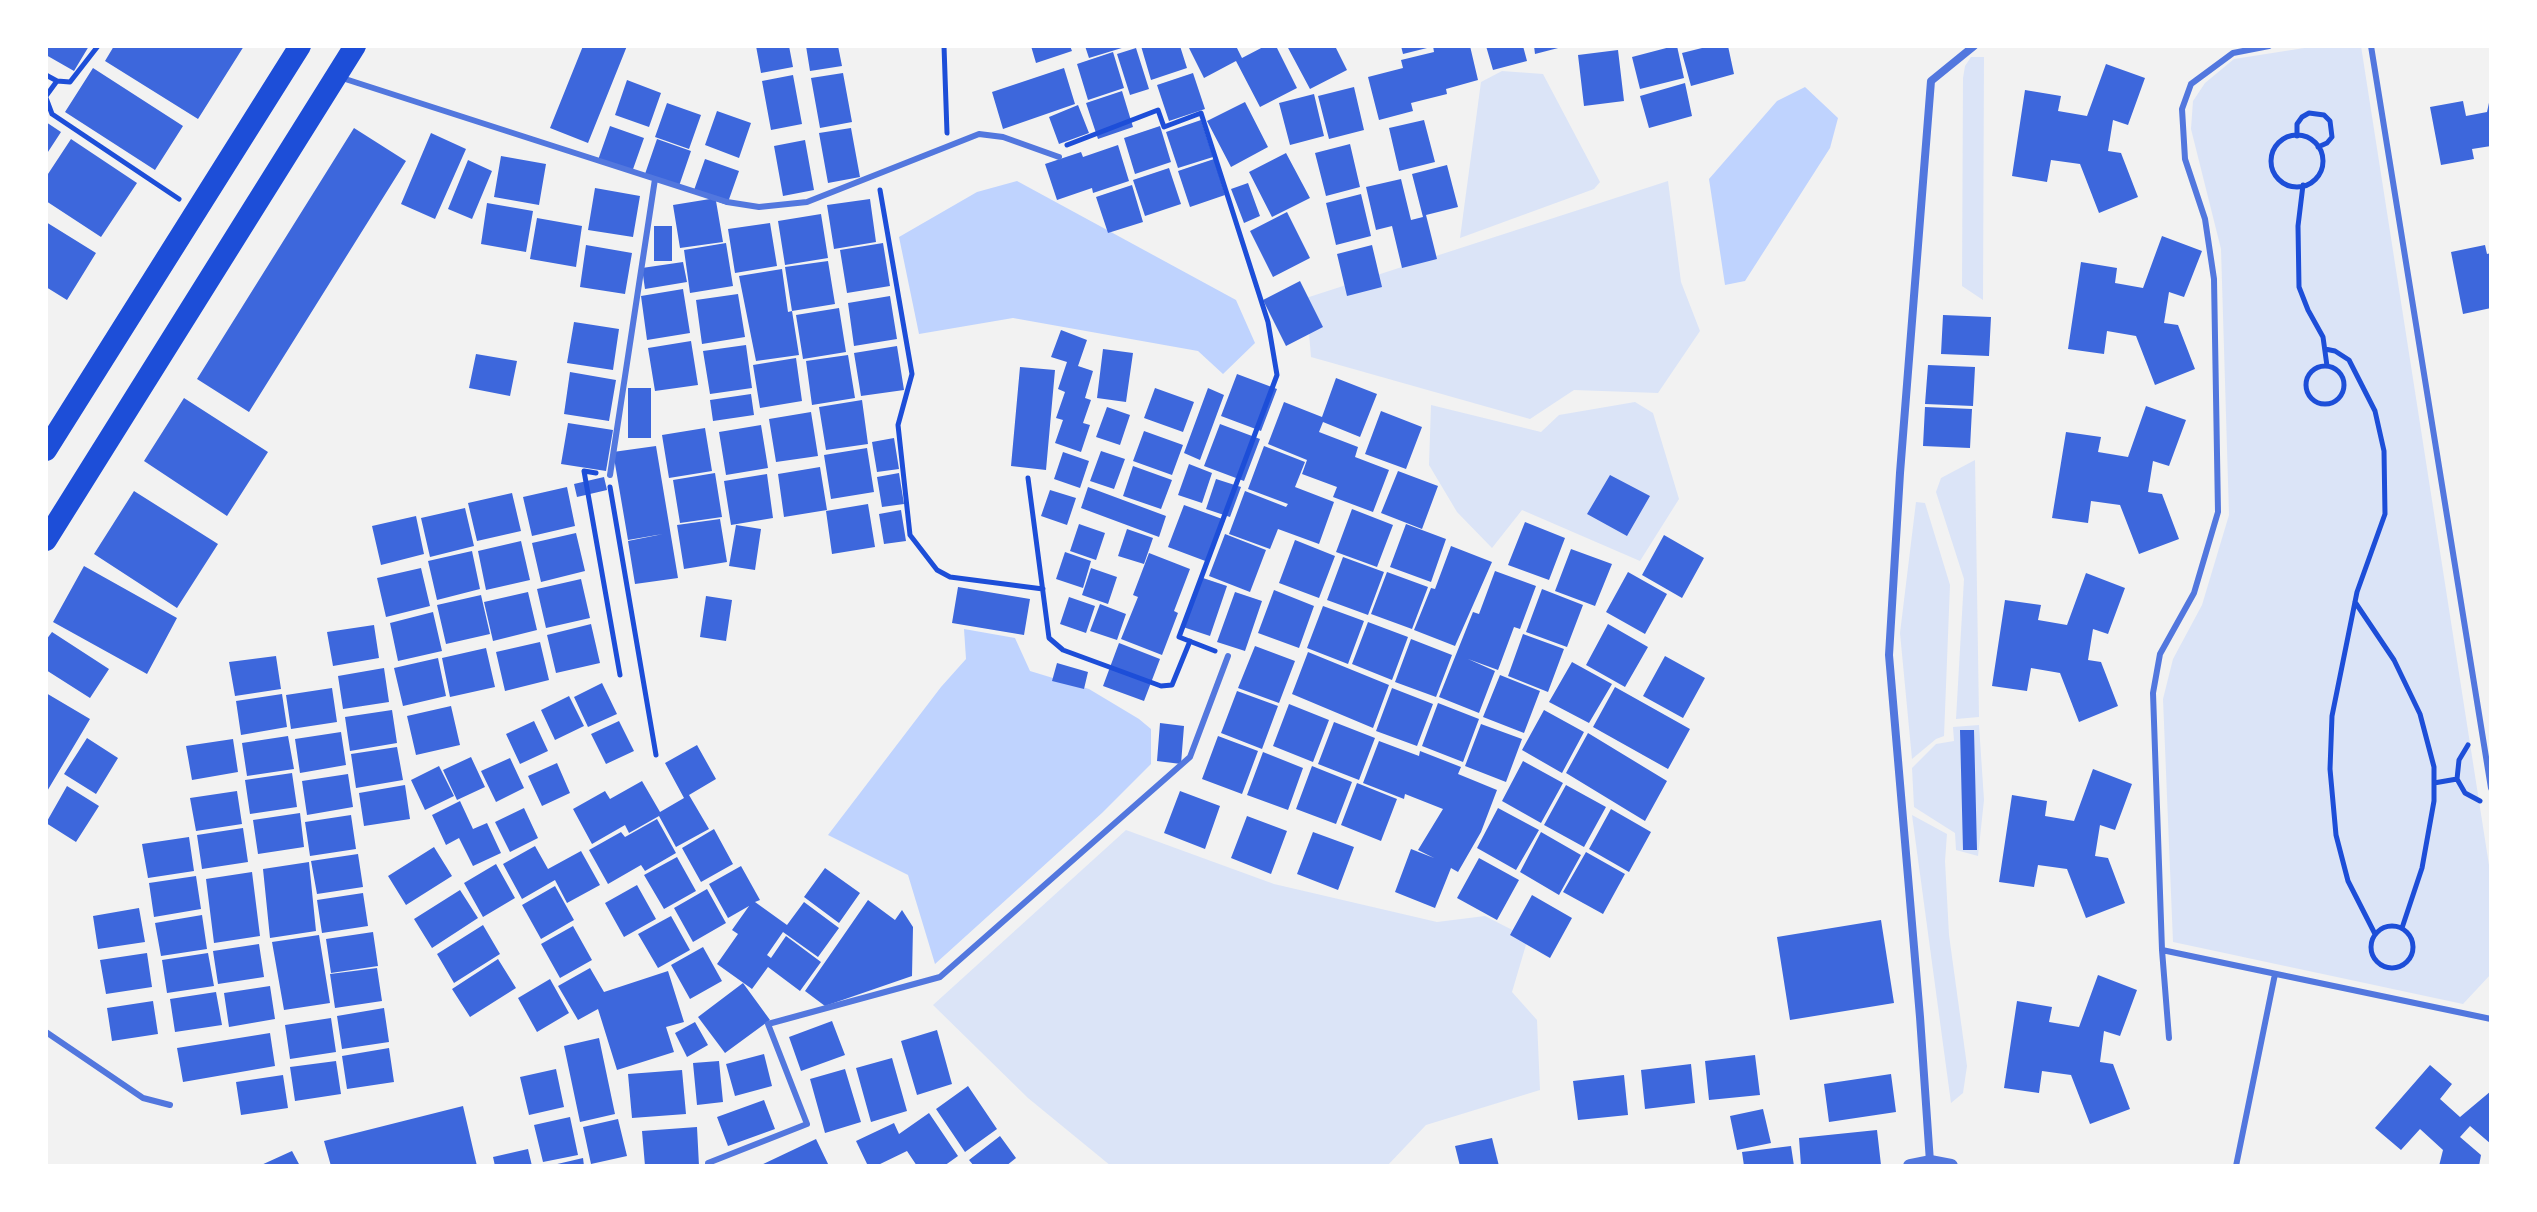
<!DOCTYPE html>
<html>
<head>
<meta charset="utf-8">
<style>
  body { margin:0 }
  #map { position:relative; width:2537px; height:1212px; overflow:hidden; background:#f2f2f2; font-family:Commissioner,sans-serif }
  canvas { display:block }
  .frame { position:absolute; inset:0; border:48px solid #fff; pointer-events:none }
</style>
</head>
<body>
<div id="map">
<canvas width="2537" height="1212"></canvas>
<div class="frame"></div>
</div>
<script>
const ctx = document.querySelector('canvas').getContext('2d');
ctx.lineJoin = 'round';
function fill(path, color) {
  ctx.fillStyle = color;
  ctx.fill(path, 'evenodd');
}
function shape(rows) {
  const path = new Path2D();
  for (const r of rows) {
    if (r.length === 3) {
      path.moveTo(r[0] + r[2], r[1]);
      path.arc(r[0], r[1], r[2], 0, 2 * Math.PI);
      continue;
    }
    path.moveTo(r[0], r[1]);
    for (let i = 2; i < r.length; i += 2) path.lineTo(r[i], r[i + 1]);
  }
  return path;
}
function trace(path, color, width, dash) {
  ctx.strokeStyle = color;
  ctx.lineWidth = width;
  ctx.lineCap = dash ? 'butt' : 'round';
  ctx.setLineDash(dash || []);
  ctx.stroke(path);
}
const green = shape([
  [2317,46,2361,46,2491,878,2491,974,2463,1004,2173,942,2163,699,2173,659,2202,605,2229,515,2221,249,2191,129,2193,101,2205,83,2234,59],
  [1971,57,1984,57,1983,300,1962,286,1963,78,1965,66],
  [1502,71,1543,74,1600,182,1594,189,1460,238,1481,82],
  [1668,181,1681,282,1700,331,1658,393,1574,390,1530,419,1311,357,1306,298],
  [1635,402,1653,413,1679,499,1640,561,1522,510,1492,548,1457,512,1429,465,1431,405,1541,432,1559,415],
  [1975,460,1979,717,1956,719,1964,579,1936,492,1941,478],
  [1916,502,1925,503,1950,585,1944,736,1936,739,1912,759,1900,633],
  [1979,725,1984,800,1978,856,1956,850,1955,833,1914,807,1912,768,1936,744,1954,741,1953,727],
  [1912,815,1947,834,1945,861,1949,935,1967,1066,1963,1093,1951,1103],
  [1126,830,1274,884,1437,922,1485,916,1528,938,1512,992,1537,1020,1540,1090,1426,1125,1387,1166,1111,1166,1028,1098,933,1005]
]);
const water = shape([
  [1805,87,1838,118,1830,148,1745,281,1725,285,1709,179,1777,101],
  [1017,181,1236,300,1255,343,1223,374,1198,351,1013,318,919,334,899,237,977,192],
  [964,629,1015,638,1030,671,1089,689,1139,719,1151,729,1151,764,1102,813,935,964,908,875,828,835,941,687,966,659]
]);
const building = shape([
  [46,46,89,46,74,71,46,55],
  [114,46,244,46,198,119,105,61],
  [583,46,627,46,588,143,550,128],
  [756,46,789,46,793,67,761,73],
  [806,46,838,46,842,66,810,71],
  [1031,46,1070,46,1072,51,1036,63],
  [1085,46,1125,46,1125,47,1089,58],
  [1141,46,1180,46,1187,68,1151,80],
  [1188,46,1236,46,1242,58,1265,46,1276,46,1297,88,1260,107,1236,61,1204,78],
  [1287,46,1335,46,1347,70,1310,89],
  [1401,46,1431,46,1431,47,1403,54],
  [1433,46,1470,46,1478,80,1446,89,1447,94,1411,103,1413,111,1379,120,1368,77,1403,68,1401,60,1434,52],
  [1486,46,1523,46,1527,61,1493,70],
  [1534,46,1562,46,1562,47,1535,54],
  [1674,46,1677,46,1684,78,1640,89,1632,57],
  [1710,46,1728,46,1734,74,1691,86,1682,53],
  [1136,48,1149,89,1130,95,1117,54],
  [1618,50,1624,101,1584,106,1578,55],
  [1113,52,1124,88,1088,100,1077,64],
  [2106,64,2145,78,2128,125,2113,120,2108,151,2121,153,2138,197,2099,213,2080,164,2051,160,2047,182,2012,176,2025,90,2061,96,2058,111,2087,116],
  [93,68,183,126,155,170,65,112],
  [1064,68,1075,104,1003,129,992,92],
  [843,73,852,122,820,128,811,78],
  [1193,73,1205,109,1169,121,1157,85],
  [793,75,802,124,771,130,762,81],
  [627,80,661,93,649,127,615,115],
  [1685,83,1692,116,1649,128,1640,96],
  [1354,87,1364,130,1329,139,1318,96],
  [1122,91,1133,127,1098,139,1086,103],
  [1314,94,1324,136,1290,145,1279,103],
  [2490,98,2491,146,2472,149,2474,159,2441,165,2430,107,2463,101,2466,116,2487,112],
  [1245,102,1268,147,1231,167,1207,121],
  [667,103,701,115,689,149,655,137],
  [1078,105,1089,133,1059,144,1049,117],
  [717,111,751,123,739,158,705,145],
  [1201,120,1213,157,1178,168,1166,132],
  [1424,120,1435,162,1399,171,1389,128],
  [46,122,61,132,46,155],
  [610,126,644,138,632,172,598,160],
  [1160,126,1171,162,1135,174,1124,138],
  [354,128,406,161,249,412,197,379],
  [851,128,860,177,828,183,819,133],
  [431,133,466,149,435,219,401,204],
  [71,139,137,183,101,237,46,201,46,177],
  [657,139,691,151,679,186,645,174],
  [805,140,814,190,783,196,774,146],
  [1350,144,1360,187,1326,196,1315,153],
  [1118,145,1129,181,1093,193,1092,188,1057,200,1045,164,1081,152,1083,157],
  [1286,153,1310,198,1272,217,1249,172],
  [501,156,546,164,539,205,494,197],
  [705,159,739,171,727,205,716,201,723,242,680,248,673,205,710,199,693,193],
  [1214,159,1225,195,1190,207,1178,171],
  [468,160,492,171,472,219,448,209],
  [1447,165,1458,207,1426,215,1437,259,1402,268,1392,226,1376,230,1366,187,1401,179,1411,220,1423,217,1412,174],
  [1169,168,1181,204,1145,216,1133,180],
  [1248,183,1260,216,1244,223,1231,189],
  [1132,185,1143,222,1108,233,1096,197],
  [595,188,640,196,633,237,588,230],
  [1361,194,1371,236,1336,245,1326,203],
  [870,199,876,242,834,249,827,205],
  [487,203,533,211,526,252,481,244],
  [1287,212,1310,258,1273,277,1250,231],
  [821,214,828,258,785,265,778,221],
  [537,218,582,226,576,267,530,259],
  [46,222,96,253,67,300,46,287],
  [770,223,777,266,735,273,728,229],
  [654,226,672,226,672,261,654,261],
  [2162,236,2202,251,2184,297,2169,292,2164,323,2178,325,2195,369,2155,385,2136,336,2107,331,2104,354,2068,349,2081,262,2117,268,2115,283,2143,288],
  [726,243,733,286,690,293,684,250],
  [883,243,890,286,847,293,840,250],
  [586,245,632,253,625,294,580,287],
  [1372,245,1382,287,1347,296,1337,254],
  [2485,245,2487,254,2491,253,2491,308,2463,314,2451,252],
  [828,261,835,304,792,311,785,267],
  [683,262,687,282,645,289,642,268],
  [782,269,788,312,792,311,799,355,756,361,739,276],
  [1300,281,1323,327,1286,346,1263,300],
  [683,289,690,333,647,340,641,296],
  [738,294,745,337,702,344,696,300],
  [890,296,897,339,854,346,848,303],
  [839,308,846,352,803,359,796,315],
  [1943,315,1991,317,1989,356,1941,354],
  [574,322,619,329,613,370,567,363],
  [1061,330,1087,340,1078,366,1093,371,1085,398,1091,400,1083,423,1090,425,1081,452,1055,443,1063,420,1056,418,1065,392,1058,389,1067,362,1051,357],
  [691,341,698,385,655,391,648,348],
  [746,345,752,388,710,394,703,351],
  [897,346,904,390,861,396,854,353],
  [1103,349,1133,353,1126,402,1097,398],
  [476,354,517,361,510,396,469,388],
  [848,355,855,398,812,405,806,361],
  [796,358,802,401,760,408,753,365],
  [1928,365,1975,367,1973,406,1925,404],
  [1020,367,1055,370,1046,470,1011,466],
  [570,372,616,380,609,421,564,414],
  [1237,374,1277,389,1261,431,1221,416],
  [1336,378,1377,394,1360,437,1323,422,1319,432,1358,447,1355,457,1389,470,1373,512,1333,497,1337,487,1302,474,1307,460,1268,444,1284,402,1322,417],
  [628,388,651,388,651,438,628,438],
  [1155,388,1194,402,1183,432,1144,418],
  [1208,388,1224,395,1200,460,1184,453],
  [751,394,754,415,713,421,710,400],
  [184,398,268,452,227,516,144,461],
  [862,400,868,444,826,450,819,407],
  [2146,406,2186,420,2169,466,2153,461,2148,492,2162,494,2179,539,2139,554,2120,505,2091,501,2088,523,2052,518,2066,432,2101,437,2098,452,2128,457],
  [1107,407,1130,415,1120,445,1096,437],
  [1925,407,1972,409,1970,448,1923,446],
  [1381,411,1422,427,1406,469,1365,454],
  [811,412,818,456,776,462,769,419],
  [568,423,613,430,606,471,561,464],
  [1220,424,1260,439,1244,481,1204,466],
  [761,425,768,468,726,475,719,432],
  [705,428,712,471,669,478,662,435],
  [1144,431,1183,445,1172,475,1133,461],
  [894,438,899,469,877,472,872,442],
  [656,446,678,578,635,584,628,541,663,534,628,540,613,452],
  [1264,446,1305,462,1295,487,1334,502,1319,544,1278,529,1270,549,1229,534,1245,491,1286,507,1288,504,1248,489],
  [867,448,874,492,831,499,824,455],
  [1101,451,1125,459,1114,489,1090,481],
  [1063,452,1089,461,1080,488,1054,479],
  [1189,464,1212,473,1202,503,1178,495],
  [1133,466,1172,480,1161,509,1123,496],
  [820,467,827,510,784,517,778,474],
  [1398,471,1438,486,1422,529,1381,513],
  [715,473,722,517,680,523,673,480],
  [899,473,904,504,882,507,877,477],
  [767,474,773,518,731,525,724,481],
  [1610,475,1650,496,1627,536,1587,514],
  [604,477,607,490,577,497,574,484],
  [1216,479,1241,487,1230,517,1206,509],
  [567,487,575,526,532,536,523,497],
  [1088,487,1166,516,1159,537,1081,508],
  [1050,490,1076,498,1067,525,1041,516],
  [134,491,218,544,177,608,94,554],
  [512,493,521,531,477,541,468,503],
  [868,504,875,547,832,554,826,511],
  [1184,505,1225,520,1208,562,1168,547],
  [465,508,474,546,430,557,421,518],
  [1352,509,1393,525,1377,567,1336,552],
  [901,510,906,541,884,544,879,514],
  [416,516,424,554,381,565,372,526],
  [720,519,727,562,684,569,677,525],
  [1525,522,1565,538,1549,580,1508,565],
  [1079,524,1105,533,1096,560,1070,551],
  [1406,524,1446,539,1431,582,1390,567],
  [736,525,761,529,755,570,729,566],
  [1127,529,1153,538,1144,564,1118,556],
  [576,533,585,571,541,582,532,543],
  [1225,534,1266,550,1250,592,1209,576],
  [1664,535,1704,558,1682,598,1642,575],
  [1295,540,1335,556,1319,598,1279,583],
  [521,541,530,580,486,590,478,551],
  [1451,546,1492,562,1455,646,1414,630,1431,588,1435,589],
  [1571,549,1612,564,1595,606,1555,591],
  [472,551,480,589,437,600,428,561],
  [1065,552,1091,561,1083,588,1056,579],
  [1149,553,1190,569,1174,611,1178,613,1162,655,1121,639,1138,597,1133,595],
  [1343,557,1384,572,1368,615,1327,600],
  [84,566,177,618,147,674,53,622],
  [421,568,430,606,386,617,377,578],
  [1091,568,1117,577,1108,604,1082,595],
  [1495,571,1536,586,1520,629,1514,627,1498,670,1468,659,1495,671,1479,713,1439,697,1473,612,1479,614],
  [1387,572,1428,587,1412,629,1371,614],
  [1628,572,1667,594,1645,634,1606,612],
  [2086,573,2125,588,2108,634,2093,629,2088,660,2101,662,2118,706,2079,722,2060,673,2031,668,2027,691,1992,686,2005,600,2041,605,2038,620,2067,625],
  [1200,577,1227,586,1210,636,1183,627],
  [581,579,590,618,546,628,537,589],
  [958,587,1030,599,1024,635,952,623],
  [1542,589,1583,605,1567,647,1526,632],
  [1274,590,1314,606,1299,648,1258,633],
  [528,592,537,630,493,641,484,602],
  [1235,592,1262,601,1245,651,1217,642],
  [481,595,490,634,446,644,437,605],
  [706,596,732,600,726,641,700,637],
  [1069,597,1095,606,1086,633,1060,624],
  [1100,604,1126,614,1117,640,1090,631],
  [1323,606,1364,621,1348,664,1307,648],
  [433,612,442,651,398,661,390,623],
  [1368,622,1408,637,1392,680,1352,664],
  [591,624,600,663,556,673,547,635],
  [1608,624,1648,647,1625,687,1586,665],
  [374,625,379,658,333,666,327,632],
  [52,632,109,669,90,698,46,670,46,640],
  [1523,634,1564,649,1548,692,1508,676],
  [1411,639,1452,655,1436,697,1395,682],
  [540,642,549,680,505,691,496,652],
  [1119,643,1160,659,1144,701,1103,686],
  [1255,646,1295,661,1279,703,1238,688],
  [486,648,495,687,450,697,442,658],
  [1308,652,1389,685,1373,728,1292,694],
  [276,656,281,689,235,696,229,662],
  [1665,656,1705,678,1683,718,1643,696],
  [438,658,446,696,403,706,394,668],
  [1572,662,1612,684,1589,723,1549,702],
  [1057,663,1088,672,1084,689,1052,681],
  [384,668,389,702,343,709,338,676],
  [1500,675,1540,691,1524,733,1483,717],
  [602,683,617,714,588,727,574,697],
  [1615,687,1690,729,1668,769,1593,727],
  [332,688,337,722,291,729,286,695],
  [1392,688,1433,704,1417,746,1376,731],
  [1237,691,1278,706,1262,749,1221,733],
  [46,693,90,719,46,793],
  [282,694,287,727,241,735,236,701],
  [569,696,584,726,555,740,541,710],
  [1438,703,1479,719,1463,762,1422,746],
  [1289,704,1329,720,1313,762,1273,746],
  [451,706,460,745,416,755,407,716],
  [392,710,397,743,350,751,345,717],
  [1544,710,1584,732,1562,773,1522,750],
  [534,721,548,751,520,764,506,734],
  [619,721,634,751,606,764,591,734],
  [1334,722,1375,738,1359,780,1318,764],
  [1160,723,1184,726,1181,764,1157,761],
  [1481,724,1522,739,1506,782,1465,766],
  [1960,730,1974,730,1977,850,1963,850],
  [341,732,346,765,300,773,295,739],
  [1588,733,1667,781,1645,821,1566,773],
  [288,736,294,769,247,776,242,743],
  [1218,736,1258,751,1242,794,1202,779],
  [87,738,118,758,96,794,64,774],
  [233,739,238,772,192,780,186,746],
  [1379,741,1419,756,1420,751,1461,767,1458,774,1497,790,1481,832,1458,872,1451,868,1435,908,1395,892,1411,849,1434,858,1418,850,1443,809,1405,794,1404,799,1363,783],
  [697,745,716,779,689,795,709,829,676,847,659,816,629,833,625,825,592,844,573,809,605,791,610,799,642,781,660,812,684,798,665,763],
  [397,747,403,780,356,788,351,754],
  [1263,752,1303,768,1288,810,1247,795],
  [471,757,485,787,457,800,443,770],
  [510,758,524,788,496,802,481,771],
  [1523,761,1563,783,1541,823,1502,801],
  [557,763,570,793,542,806,528,776],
  [439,766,454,796,425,810,411,780],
  [1312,766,1352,782,1336,824,1296,809],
  [2093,769,2132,784,2115,830,2100,825,2095,856,2108,858,2125,903,2086,918,2067,869,2038,865,2034,887,1999,882,2012,795,2047,801,2045,816,2074,821],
  [292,773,297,807,250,814,245,780],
  [348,774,353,807,307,815,302,781],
  [1357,783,1397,799,1381,841,1341,825],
  [405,785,410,819,364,826,359,793],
  [1566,785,1606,807,1584,847,1544,825],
  [67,786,99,806,76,842,46,823],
  [237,791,242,824,196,831,190,798],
  [1180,791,1220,806,1205,849,1164,833],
  [460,801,473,829,487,823,501,853,473,866,459,838,446,845,432,815],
  [524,808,538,838,510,852,495,822],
  [1498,808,1539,830,1516,870,1477,848],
  [1611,809,1651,832,1629,872,1589,849],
  [300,813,304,847,258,854,253,820],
  [351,815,356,849,310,856,305,822],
  [1247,816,1287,831,1271,874,1231,858],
  [657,819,676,853,645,871,641,865,608,884,589,850,621,832,625,837],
  [243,828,248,862,202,869,197,835],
  [714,829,733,864,701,882,682,848],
  [1313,832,1354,847,1338,890,1297,874],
  [1541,832,1581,855,1559,895,1520,872],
  [189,837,194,871,148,878,142,844],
  [535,846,548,869,581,851,600,885,567,903,555,880,522,899,503,864],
  [434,847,452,876,406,905,388,876],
  [1586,852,1625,874,1603,914,1563,892],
  [358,854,363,887,317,894,311,861],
  [677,857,696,891,664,909,644,875],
  [1479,858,1519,880,1497,920,1457,898],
  [309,862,316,931,270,938,263,869],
  [496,864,515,898,483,917,464,883],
  [741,866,760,900,755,902,787,925,804,902,839,928,818,957,783,932,767,955,771,958,786,936,821,962,800,991,768,967,752,989,717,964,738,934,732,930,749,906,728,918,709,884],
  [825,868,860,893,839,923,804,897],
  [252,872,260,936,214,943,206,879],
  [196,876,201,909,154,917,149,883],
  [637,885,656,919,624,937,605,903],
  [555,886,574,920,541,939,522,905],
  [707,889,726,923,693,942,674,908],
  [460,890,478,918,432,948,414,919],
  [363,893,368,926,322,933,317,900],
  [1532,895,1572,918,1550,958,1510,935],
  [868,900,895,920,902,910,913,927,912,976,825,1006,805,991],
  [139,908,145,942,98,949,93,916],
  [202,915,207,949,161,956,155,923],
  [671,916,690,950,658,968,638,934],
  [1881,920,1894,1003,1790,1020,1777,937],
  [483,925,500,954,454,983,437,954],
  [573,926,592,960,560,978,541,944],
  [373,932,378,966,331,973,326,939],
  [319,935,330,1003,284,1010,272,942],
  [259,944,264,977,218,984,213,951],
  [703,947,722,981,690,999,671,965],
  [147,953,152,987,106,994,100,960],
  [208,953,214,986,167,993,162,960],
  [498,959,516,988,470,1017,452,989],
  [377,968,382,1001,335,1008,330,974],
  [590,968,604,992,668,971,684,1022,666,1027,674,1052,617,1070,598,1009,578,1020,558,986],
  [2098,975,2137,990,2120,1036,2104,1031,2100,1062,2113,1064,2130,1109,2090,1124,2071,1075,2042,1071,2039,1093,2004,1088,2017,1001,2052,1007,2049,1022,2079,1027],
  [550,979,569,1013,537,1032,518,998],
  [743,983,770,1020,725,1053,698,1017],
  [270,986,275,1019,229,1027,224,993],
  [216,992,222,1025,175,1032,170,999],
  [153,1001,158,1034,112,1041,107,1008],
  [384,1008,389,1042,342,1049,337,1016],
  [331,1018,336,1052,290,1059,285,1025],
  [832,1021,845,1055,801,1071,789,1037],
  [695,1022,708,1045,687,1057,675,1033],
  [937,1030,952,1084,917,1095,901,1041],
  [270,1033,275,1066,183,1082,177,1048],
  [599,1038,615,1114,580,1122,564,1046],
  [389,1048,394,1082,347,1089,342,1056],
  [764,1054,772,1086,735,1096,726,1064],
  [1755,1055,1760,1095,1709,1100,1705,1061],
  [892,1058,907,1111,871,1122,856,1068],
  [336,1061,341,1094,295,1101,290,1067],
  [719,1061,723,1102,697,1105,693,1063],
  [1691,1064,1695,1103,1645,1109,1641,1070],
  [2430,1065,2452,1084,2440,1099,2460,1117,2491,1091,2491,1144,2470,1126,2460,1137,2481,1155,2479,1166,2439,1166,2443,1150,2420,1129,2401,1150,2375,1128],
  [556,1069,564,1107,529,1115,520,1077],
  [845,1069,861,1122,825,1133,810,1079],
  [682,1070,686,1114,632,1118,628,1074],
  [1891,1074,1896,1112,1829,1122,1824,1084],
  [283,1075,288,1108,241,1115,236,1082],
  [1624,1075,1628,1115,1578,1120,1573,1081],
  [968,1086,997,1129,965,1152,936,1109],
  [764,1100,775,1129,728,1146,717,1117],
  [463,1106,477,1166,331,1166,324,1141],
  [1763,1109,1771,1143,1737,1150,1730,1116],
  [929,1113,958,1156,944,1166,917,1166,907,1151,876,1166,868,1166,856,1141,894,1123,899,1134],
  [570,1117,578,1155,543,1162,534,1125],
  [618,1119,627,1156,591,1164,583,1127],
  [697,1127,699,1166,645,1166,642,1131],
  [1877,1130,1881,1165,1801,1166,1799,1138],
  [1000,1136,1016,1158,1006,1166,974,1166,969,1160],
  [1492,1138,1499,1166,1460,1166,1455,1146],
  [816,1139,829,1166,759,1166],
  [1791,1146,1794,1166,1744,1166,1742,1152],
  [528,1149,532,1166,495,1166,493,1157],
  [292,1151,300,1166,259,1166],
  [583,1158,584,1166,553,1166,553,1165]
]);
const path = shape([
  [944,46,947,133],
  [46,75,57,81,70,82,98,46],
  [46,96,57,81],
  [46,98,52,114,179,199],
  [2297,161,26],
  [2297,136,2297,124,2302,117,2309,113,2324,115,2330,121,2332,137,2327,143,2318,147],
  [1067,145,1158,110,1164,127,1201,113,1268,322,1277,375,1179,637,1215,651],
  [2303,185,2298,226,2299,287,2308,310,2323,337,2327,366],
  [880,190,912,374,898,425,910,535,937,570,950,577,1043,589],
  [2325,349,2335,351,2349,360,2375,411,2384,451,2385,514,2357,592,2332,716,2330,769,2336,835,2348,881,2375,934],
  [2325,385,19],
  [596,473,584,471,620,675],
  [1028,478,1049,638,1063,650,1161,686,1172,685,1190,641],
  [610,487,656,755],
  [2355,602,2394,660,2420,714,2434,767,2434,801,2422,868,2402,928],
  [2468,745,2459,760,2457,779,2465,793,2480,801],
  [2434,783,2457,779],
  [2392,947,21]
]);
const service = shape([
  [2371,46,2491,788],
  [339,77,727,202,759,207,807,202,979,134,1003,137,1059,157],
  [610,475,655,179],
  [2162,950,2491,1019],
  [46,1032,143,1098,170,1105],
  [2169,1038,2162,950,2153,693,2160,654,2194,593,2218,512,2214,279,2205,219,2185,159,2182,109,2191,84,2233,53,2269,46],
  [708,1166,708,1163,807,1124,768,1024,940,977,1190,757,1228,656],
  [2236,1166,2275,974]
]);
const minor = shape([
  [1930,1162,1920,1017,1889,655,1900,473,1931,81,1974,46]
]);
const tertiary = shape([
  [1910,1166,1930,1162,1951,1166]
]);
const trunk = shape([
  [46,450,300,46],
  [46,540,355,46]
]);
fill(green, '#dbe4f7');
fill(water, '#bfd3fe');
fill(building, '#3d67dc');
trace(path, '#1d4ed8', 5);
trace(service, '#5277de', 6);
trace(minor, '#5277de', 8);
trace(tertiary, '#5277de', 14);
trace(trunk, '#1d4ed8', 22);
</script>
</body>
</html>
